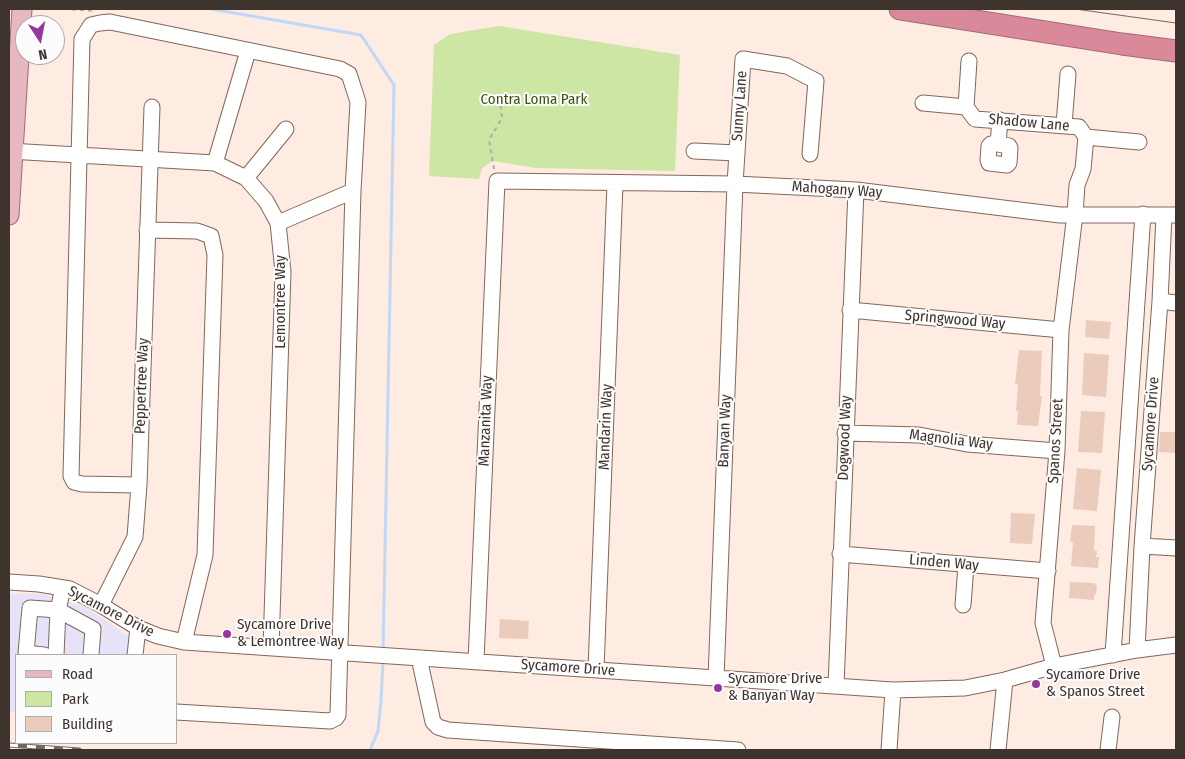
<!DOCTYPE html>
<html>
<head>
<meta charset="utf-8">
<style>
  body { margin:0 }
  #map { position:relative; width:1185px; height:759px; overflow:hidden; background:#feebe2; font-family:"Fira Sans Condensed",sans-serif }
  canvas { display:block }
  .frame { position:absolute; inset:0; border:10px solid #3f332d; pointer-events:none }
  .legend { position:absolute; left:15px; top:654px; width:162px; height:90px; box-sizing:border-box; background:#fcfcfc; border:1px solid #b0aca9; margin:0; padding:6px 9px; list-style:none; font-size:15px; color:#3f332d }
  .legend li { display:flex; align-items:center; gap:10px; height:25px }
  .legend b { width:25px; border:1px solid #b0aca9 }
  .north { position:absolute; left:15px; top:15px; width:50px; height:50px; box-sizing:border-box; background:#fcfcfc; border:1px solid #b0aca9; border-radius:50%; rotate:169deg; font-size:14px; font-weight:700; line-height:20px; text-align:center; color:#3f332d }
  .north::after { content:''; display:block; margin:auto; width:18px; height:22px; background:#96369f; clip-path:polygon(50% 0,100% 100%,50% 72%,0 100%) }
</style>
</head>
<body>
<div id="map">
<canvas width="1185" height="759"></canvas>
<div class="frame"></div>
<ul class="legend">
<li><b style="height:6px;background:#e8b8c2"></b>Road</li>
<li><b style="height:14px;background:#cde6a3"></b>Park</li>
<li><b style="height:14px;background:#eacbbc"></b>Building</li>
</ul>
<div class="north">N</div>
</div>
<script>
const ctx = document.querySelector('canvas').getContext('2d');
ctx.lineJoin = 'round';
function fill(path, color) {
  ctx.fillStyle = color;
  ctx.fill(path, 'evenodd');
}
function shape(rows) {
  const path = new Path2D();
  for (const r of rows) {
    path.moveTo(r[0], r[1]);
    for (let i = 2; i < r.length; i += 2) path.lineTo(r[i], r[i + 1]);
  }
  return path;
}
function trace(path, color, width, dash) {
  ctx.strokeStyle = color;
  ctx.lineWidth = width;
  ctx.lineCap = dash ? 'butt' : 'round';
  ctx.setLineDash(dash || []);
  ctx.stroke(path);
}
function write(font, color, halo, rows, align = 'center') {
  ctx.font = font + ' "Fira Sans Condensed",sans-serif';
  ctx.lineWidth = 4;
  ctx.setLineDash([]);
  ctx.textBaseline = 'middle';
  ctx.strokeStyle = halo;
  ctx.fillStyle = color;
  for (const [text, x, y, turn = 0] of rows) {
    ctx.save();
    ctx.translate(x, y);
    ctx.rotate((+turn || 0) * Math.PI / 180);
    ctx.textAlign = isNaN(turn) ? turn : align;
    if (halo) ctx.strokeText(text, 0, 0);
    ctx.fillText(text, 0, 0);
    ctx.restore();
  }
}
const commercial = shape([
  [9,594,43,594,87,608,132,639,131,655,16,655,16,712,9,712]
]);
const green = shape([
  [499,26,680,55,675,171,536,168,493,161,482,168,479,179,429,176,434,45,450,34]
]);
const stream = shape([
  [211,9,361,35,394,85,383,652],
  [370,750,378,731,381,701,383,661]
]);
const building = shape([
  [1086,320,1111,322,1109,339,1085,337],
  [1019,350,1042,351,1040,396,1042,396,1038,426,1017,425,1018,411,1016,411,1018,384,1015,384],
  [1084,353,1109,355,1106,397,1082,395],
  [1081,411,1105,412,1102,453,1078,452],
  [1160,432,1176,432,1176,453,1159,452],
  [1077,468,1101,470,1097,511,1073,509],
  [1011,513,1035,514,1032,544,1010,543],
  [1072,525,1095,526,1094,550,1097,551,1096,557,1099,557,1098,568,1071,566,1073,542,1070,542],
  [1070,582,1095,583,1095,585,1097,585,1096,595,1094,594,1094,600,1069,598],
  [500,619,529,621,528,639,499,638]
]);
const path = shape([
  [64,9,94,11],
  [494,169,489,140,502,118,501,108,498,99]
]);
const minor = shape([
  [923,103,966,107,975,119,1079,127,1086,137,1083,169,1077,185,1075,214,1061,330,1057,451,1043,623,1054,666],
  [966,107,969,61],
  [1064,125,1068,74],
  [1086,137,1139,142],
  [998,144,1009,146,1010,148,1009,163,1007,165,989,163,988,160,989,146,991,144,998,144,1000,120],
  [9,151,215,163,246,178,266,201,278,223,283,272,271,648],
  [694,151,737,153],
  [215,163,248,51],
  [246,178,286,129],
  [278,223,353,191],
  [147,230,197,231,211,236,215,255,205,555,184,642],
  [1160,301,1176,303],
  [850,310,1061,330],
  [845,433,919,435,967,444,1057,451],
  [139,485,82,484,74,482,71,476,82,39,91,25,100,23,110,22,340,69,349,74,358,102,353,191,338,715,336,718,330,721,176,712],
  [1142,546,1176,548],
  [840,554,1048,571],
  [9,582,39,584,70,589,101,605,138,628,158,636,184,642,893,690,965,688,1005,680,1054,666,1137,650,1176,645],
  [101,605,135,537,139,485,152,107],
  [963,605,966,565],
  [1137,650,1142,546,1160,301,1164,216],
  [44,655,26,653,30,608,58,610,93,629,91,655],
  [56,655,58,610,63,588],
  [135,655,138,628],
  [1113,655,1143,214],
  [419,658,433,722,438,727,448,730,738,750],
  [476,661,497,181,735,184,856,190,1060,215,1176,215],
  [596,669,615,184],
  [716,678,735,184,743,59,787,66,816,81,810,154],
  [836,686,856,190],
  [889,750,893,690],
  [998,750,1005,680],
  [1108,750,1112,717]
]);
const major = shape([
  [9,215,22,9]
]);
const highway = shape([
  [900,9,1122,44,1176,51]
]);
const tram = shape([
  [1075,9,1176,23]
]);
const rail = shape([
  [9,745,79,750]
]);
const markers = [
  [227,634,5,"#96369f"],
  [1036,684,5,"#96369f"],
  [718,688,5,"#96369f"]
];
const parkNames = [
  ["Contra Loma Park",534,100]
];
const streetNames = [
  ["Sunny Lane",740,106,-86],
  ["Shadow Lane",1029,123,5],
  ["Mahogany Way",837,190,4],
  ["Lemontree Way",281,302,-90],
  ["Springwood Way",955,320,5],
  ["Peppertree Way",142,386,-88],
  ["Manzanita Way",486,421,-88],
  ["Sycamore Drive",1151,424,-86],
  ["Mandarin Way",606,427,-88],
  ["Banyan Way",725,431,-88],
  ["Dogwood Way",845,438,-88],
  ["Magnolia Way",951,440,7],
  ["Spanos Street",1056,441,-87],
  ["Linden Way",944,563,5],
  ["Sycamore Drive",111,612,27],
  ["Sycamore Drive",568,668,4]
];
const poiNames = [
  ["Sycamore Drive",237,625],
  ["& Lemontree Way",237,642],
  ["Sycamore Drive",1046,675],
  ["& Spanos Street",1046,692],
  ["Sycamore Drive",728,679],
  ["& Banyan Way",728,696]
];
fill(commercial, '#e6e2f7');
fill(green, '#cde6a3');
trace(stream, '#c0d8f6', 3);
fill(building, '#eacbbc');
trace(minor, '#82675a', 17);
trace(major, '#a36b73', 21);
trace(highway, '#a36b73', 23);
trace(path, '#baa9a1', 2, [4, 4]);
trace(minor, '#fff', 15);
trace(major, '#e8b8c2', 19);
trace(highway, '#d98999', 21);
trace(tram, '#756760', 1);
trace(rail, '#756760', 5);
trace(rail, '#fcfcfc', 3, [9]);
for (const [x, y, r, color] of markers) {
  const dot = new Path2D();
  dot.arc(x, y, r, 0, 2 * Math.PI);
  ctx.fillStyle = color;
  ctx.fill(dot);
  trace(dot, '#fcfcfc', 2);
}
write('15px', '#3f5211', '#fcfcfc', parkNames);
write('15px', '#3f332d', '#fcfcfc', streetNames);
write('15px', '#3f332d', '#fcfcfc', poiNames, 'left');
</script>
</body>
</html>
